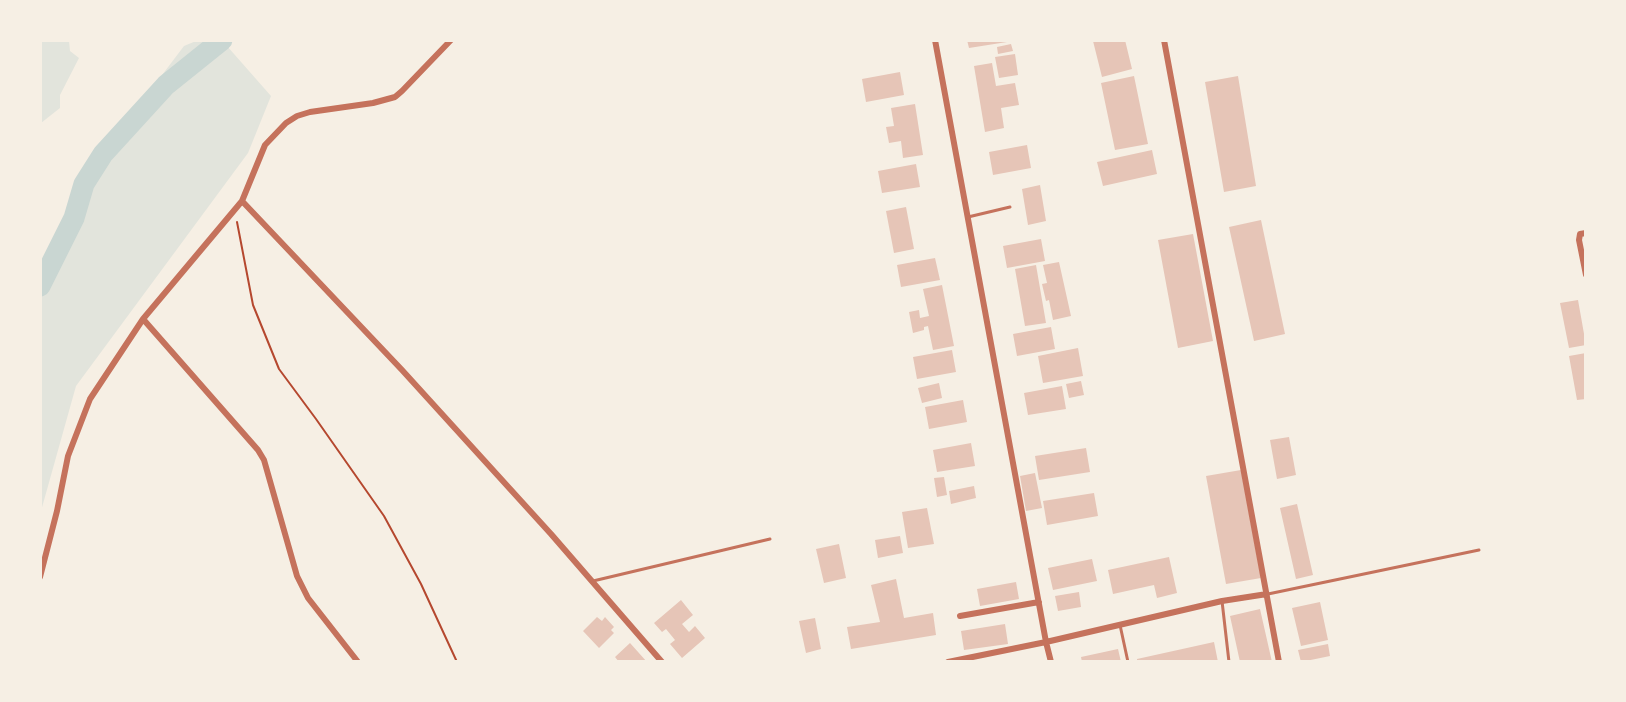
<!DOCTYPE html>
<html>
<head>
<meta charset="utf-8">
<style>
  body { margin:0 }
  #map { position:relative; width:1626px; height:702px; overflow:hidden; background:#f6efe4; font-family:"Varela Round",sans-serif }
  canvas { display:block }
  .frame { position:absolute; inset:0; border:42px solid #f6efe4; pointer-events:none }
</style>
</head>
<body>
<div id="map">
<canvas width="1626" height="702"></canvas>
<div class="frame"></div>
</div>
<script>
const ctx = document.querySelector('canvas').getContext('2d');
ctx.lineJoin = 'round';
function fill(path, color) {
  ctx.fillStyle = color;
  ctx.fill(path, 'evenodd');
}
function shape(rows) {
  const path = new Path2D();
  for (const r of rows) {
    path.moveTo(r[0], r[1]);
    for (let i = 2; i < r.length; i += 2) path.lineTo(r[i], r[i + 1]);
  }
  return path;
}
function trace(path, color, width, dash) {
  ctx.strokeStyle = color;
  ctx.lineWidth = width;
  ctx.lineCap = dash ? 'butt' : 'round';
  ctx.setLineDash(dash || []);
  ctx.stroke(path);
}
const green = shape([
  [41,40,69,41,70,51,79,58,60,95,60,108,41,123],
  [196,41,217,41,227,46,271,96,248,153,76,386,41,511,41,263,78,213,91,173,123,124,148,108,159,79,184,46]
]);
const river = shape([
  [40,286,74,218,84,184,103,154,166,85,222,40]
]);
const building = shape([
  [967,40,1007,40,1007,42,969,48],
  [1096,40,1125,40,1132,69,1102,77,1093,41],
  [1011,44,1013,51,998,54,997,47],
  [1015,54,1018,75,999,78,995,57],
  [992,63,996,86,1015,83,1019,105,1001,108,1004,128,985,132,974,66],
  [900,72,904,95,866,102,862,79],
  [1134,76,1148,144,1115,150,1101,83],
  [1238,76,1256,186,1224,192,1205,82],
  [915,104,923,155,903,158,901,141,889,143,886,127,894,126,891,108],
  [1027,145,1031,168,993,175,989,152],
  [1152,150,1157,174,1103,186,1097,162],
  [916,164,920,187,882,193,878,171],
  [1040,185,1046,221,1028,225,1022,189],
  [906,207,914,249,894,253,886,211],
  [1261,220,1285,334,1254,341,1229,227],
  [1193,234,1213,341,1178,348,1158,240],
  [1041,239,1045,261,1007,268,1003,246],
  [935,258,940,280,901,287,897,265],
  [1059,262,1071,316,1053,320,1049,300,1046,301,1042,284,1047,283,1043,265],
  [1036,265,1046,323,1025,326,1015,269],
  [942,285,954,346,933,350,928,326,924,327,924,330,913,333,909,312,919,310,920,318,929,316,923,289],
  [1578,300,1586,345,1569,348,1560,303],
  [1051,327,1055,349,1017,356,1013,334],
  [1078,348,1083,376,1043,383,1038,356],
  [952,350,956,372,917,379,913,357],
  [1586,353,1586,399,1577,400,1569,356],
  [1081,381,1084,395,1069,398,1066,384],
  [939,383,942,398,922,403,918,388],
  [1062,386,1066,409,1028,415,1024,393],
  [963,400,967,422,929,429,925,407],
  [1289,437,1296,475,1277,479,1270,440],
  [971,443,975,466,937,472,933,450],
  [1086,448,1090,472,1039,480,1035,456],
  [1241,470,1261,578,1226,584,1206,476],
  [1035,473,1042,508,1026,511,1020,476],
  [944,477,947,495,937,497,934,478],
  [974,486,976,498,951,504,949,491],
  [1094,493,1098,516,1047,525,1043,501],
  [1297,504,1313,575,1296,579,1280,508],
  [927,508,934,544,908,548,902,512],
  [900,536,903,553,878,558,875,540],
  [839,544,846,578,824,583,816,549],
  [1169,557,1177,593,1157,598,1154,585,1113,594,1108,570],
  [1092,559,1097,581,1053,590,1048,568],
  [896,579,904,618,933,613,936,635,851,649,847,627,880,622,871,585],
  [1016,582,1019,599,980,606,977,589],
  [1079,592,1081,607,1058,611,1055,596],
  [681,600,693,615,682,624,689,632,695,626,705,638,682,658,670,644,675,640,666,629,662,632,654,623],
  [1320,602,1328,640,1301,646,1292,608],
  [1260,609,1272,662,1240,662,1230,616],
  [597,617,602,621,605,617,614,627,611,630,614,633,599,648,583,631],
  [815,618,821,649,806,653,799,621],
  [1005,624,1008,644,964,650,961,631],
  [1214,642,1218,662,1137,662,1137,659],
  [630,643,647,662,619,662,615,657],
  [1328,644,1330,656,1301,662,1298,650],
  [1118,649,1121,662,1082,662,1081,657]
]);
const path = shape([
  [237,222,253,305,279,369,316,419,384,516,421,584,457,662]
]);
const service = shape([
  [968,217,1010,207],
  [593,581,770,539],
  [1268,594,1479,550],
  [1222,601,1229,662],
  [1120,625,1128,662]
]);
const minor = shape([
  [451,40,402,91,395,97,373,103,310,112,297,116,286,123,265,145,242,201,402,370,551,534,662,662],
  [935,40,1046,642,1222,601,1267,594],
  [1164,40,1279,662],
  [1586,233,1580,234,1579,240,1586,275],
  [143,319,258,450,264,460,297,576,308,598,358,662],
  [40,577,57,511,68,456,90,399,143,319,242,201],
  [960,616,1039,602],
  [948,662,1046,642,1051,662]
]);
fill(green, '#e2e4dc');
trace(river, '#c9d6d2', 21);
fill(building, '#e6c5b7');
trace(path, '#b5482f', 2);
trace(service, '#c5725c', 3);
trace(minor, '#c5725c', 6);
</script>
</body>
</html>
